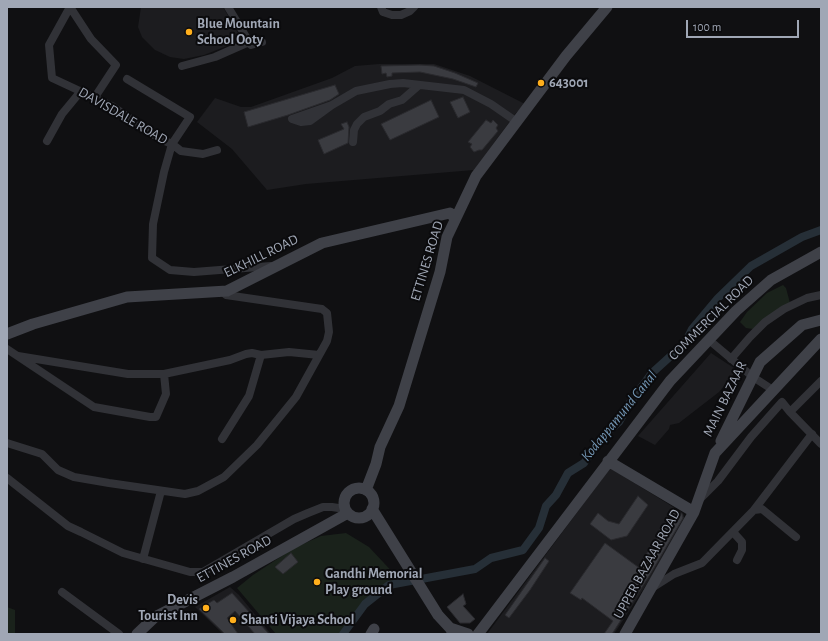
<!DOCTYPE html>
<html>
<head>
<meta charset="utf-8">
<style>
  body { margin:0 }
  #map { position:relative; width:828px; height:641px; overflow:hidden; background:#101012; font-family:"Alegreya Sans",sans-serif }
  canvas { display:block }
  .frame { position:absolute; inset:0; border:8px solid #a0a7b5; pointer-events:none }
  .scale { position:absolute; left:686px; top:20px; width:113px; height:18px; box-sizing:border-box; border:2px solid #a0a7b5; border-top:0; padding-left:5px; font-size:12px; line-height:14px; white-space:nowrap; color:#a0a7b5; -webkit-text-stroke:3px #0b0b0d; paint-order:stroke }
</style>
</head>
<body>
<div id="map">
<canvas width="828" height="641"></canvas>
<div class="frame"></div>
<div class="scale">100 m</div>
</div>
<script>
const ctx = document.querySelector('canvas').getContext('2d');
ctx.lineJoin = 'round';
function fill(path, color) {
  ctx.fillStyle = color;
  ctx.fill(path, 'evenodd');
}
function shape(rows) {
  const path = new Path2D();
  for (const r of rows) {
    if (r.length === 3) {
      path.moveTo(r[0] + r[2], r[1]);
      path.arc(r[0], r[1], r[2], 0, 2 * Math.PI);
      continue;
    }
    path.moveTo(r[0], r[1]);
    for (let i = 2; i < r.length; i += 2) path.lineTo(r[i], r[i + 1]);
  }
  return path;
}
function trace(path, color, width, dash) {
  ctx.strokeStyle = color;
  ctx.lineWidth = width;
  ctx.lineCap = dash ? 'butt' : 'round';
  ctx.setLineDash(dash || []);
  ctx.stroke(path);
}
function write(font, color, halo, rows, align = 'center') {
  ctx.font = font + ' "Alegreya Sans",sans-serif';
  ctx.lineWidth = 4;
  ctx.setLineDash([]);
  ctx.textBaseline = 'middle';
  ctx.strokeStyle = halo;
  ctx.fillStyle = color;
  for (const [text, x, y, turn = 0] of rows) {
    ctx.save();
    ctx.translate(x, y);
    ctx.rotate((+turn || 0) * Math.PI / 180);
    ctx.textAlign = isNaN(turn) ? turn : align;
    if (halo) ctx.strokeText(text, 0, 0);
    ctx.fillText(text, 0, 0);
    ctx.restore();
  }
}
const built = shape([
  [141,7,223,7,242,40,204,55,184,59,170,57,155,50,142,37,138,27],
  [379,64,434,64,470,76,525,104,516,113,474,170,306,184,267,190,232,149,197,122,215,98,241,107,251,107,332,78,355,66],
  [711,353,737,370,719,392,679,423,670,425,669,429,655,445,638,436],
  [610,468,683,513,685,520,665,556,614,634,487,634],
  [230,587,239,595,271,634,223,634,195,607]
]);
const green = shape([
  [783,285,786,288,790,303,753,329,746,328,740,322,747,312,767,293],
  [346,533,369,547,398,578,381,587,363,602,340,634,276,634,237,588,253,575,294,548,321,536],
  [7,607,15,610,15,634,7,634]
]);
const canal = shape([
  [343,634,365,604,389,585,475,569,491,558,523,550,539,528,546,506,556,495,568,473,584,463,604,435,619,422,629,404,652,373,685,343,692,329,718,298,751,266,802,237,821,230]
]);
const building = shape([
  [420,65,434,66,455,73,478,83,476,87,453,79,420,72,392,73,392,76,387,77,386,73,382,74,381,66,420,65],
  [335,85,339,94,330,100,288,115,248,127,244,112,335,85],
  [463,97,470,112,458,118,450,102,463,97],
  [431,100,439,117,390,140,381,124,431,100],
  [486,120,491,123,493,120,498,125,496,128,498,131,482,150,479,150,474,152,470,147,472,144,468,142,486,120],
  [347,122,349,127,348,143,324,154,318,140,344,129,341,124,347,122],
  [638,496,648,505,627,536,611,540,590,524,598,513,608,521,619,524,638,496],
  [673,509,682,514,683,518,651,573,612,634,604,634,613,621,582,598,581,600,570,593,605,543,638,567,660,534,658,532,671,516,669,515,673,509],
  [291,553,298,562,283,574,275,567,291,553],
  [545,558,549,561,530,590,509,618,505,615,545,558],
  [232,593,269,634,255,634,235,611,227,618,238,634,225,634,199,609,214,600,217,603,232,593],
  [463,594,466,604,463,606,475,619,470,623,460,623,447,607,463,594]
]);
const street = shape([
  [70,7,49,45,52,78,112,106,160,139,172,144,164,172,153,224,152,258,170,270,194,272,271,266],
  [70,7,91,39,116,65,95,97],
  [228,7,251,45,262,42],
  [381,7,383,12,392,15,401,15,410,11,414,7],
  [182,66,215,57,249,42],
  [127,79,190,117,172,144,181,151,203,154,217,150],
  [332,105,292,119,301,122,310,121,332,105,356,91,390,84,403,83,464,90,491,104,517,122],
  [47,141,62,114,81,91],
  [353,142,354,130,357,124,364,117,380,111,389,104,402,100,418,86],
  [709,340,753,377,773,390],
  [7,349,94,407,150,417,156,417,166,394,164,374],
  [18,356,128,374,164,374,230,360,246,354,252,353,261,355,289,352,319,355],
  [731,359,750,337,765,322,784,309,807,298,821,295],
  [790,412,821,444],
  [222,439,249,396,261,355],
  [7,443,42,454,58,470,74,477,109,483,185,494,198,491,224,477,257,445,296,397,327,341,329,332,327,313,322,309,226,295,222,291],
  [7,478,68,526,81,532,123,553,190,572,203,572,294,519,308,513,323,507,332,507,345,509],
  [700,499,718,481,751,437,782,402,790,412,821,381],
  [754,510,812,434],
  [733,532,742,542,742,550,737,560],
  [143,559,161,491],
  [652,588,674,574,702,563,754,510,762,509,796,537],
  [62,592,119,634]
]);
const secondary = shape([
  [7,334,33,324,127,297,227,291,322,243,450,213,455,218],
  [721,441,760,362,802,325,821,320],
  [608,461,694,512,625,634],
  [359,503,15],
  [366,490,376,464,380,447,399,406,440,272,447,237,476,176,566,56,607,7],
  [372,509,438,615,450,628],
  [694,512,715,453,821,339],
  [453,633,450,628,468,634],
  [137,634,155,617,233,577,348,513],
  [371,634,374,629],
  [478,634,670,381,736,311,771,280,821,252]
]);
const markers = [
  [189,32,4,"#ffaf1c"],
  [541,83,4,"#ffaf1c"],
  [317,582,4,"#ffaf1c"],
  [206,608,4,"#ffaf1c"],
  [233,620,4,"#ffaf1c"]
];
const poiNames = [
  ["Blue Mountain",197,24],
  ["School Ooty",197,40],
  ["643001",549,83],
  ["Gandhi Memorial",325,574],
  ["Play ground",325,590],
  ["Devis",198,600,"right"],
  ["Tourist Inn",198,616,"right"],
  ["Shanti Vijaya School",241,620]
];
const streetNames = [
  ["DAVISDALE ROAD",123,116,30],
  ["ELKHILL ROAD",261,256,-26],
  ["ETTINES ROAD",427,261,-73],
  ["COMMERCIAL ROAD",711,318,-45],
  ["MAIN BAZAAR",725,399,-64],
  ["ETTINES ROAD",234,559,-29],
  ["UPPER BAZAAR ROAD",647,564,-61]
];
const waterNames = [
  ["Kodappamund Canal",619,416,-51]
];
fill(built, '#1c1c1f');
fill(green, '#1a221b');
trace(canal, '#262f37', 8);
fill(building, '#3a3b40');
trace(building, '#2a2a2e', 1);
trace(street, '#313237', 8);
trace(secondary, '#3f4148', 11);
for (const [x, y, r, color] of markers) {
  const dot = new Path2D();
  dot.arc(x, y, r, 0, 2 * Math.PI);
  ctx.fillStyle = color;
  ctx.fill(dot);
  trace(dot, '#0b0b0d', 1.5);
}
write('bold 14px', '#a0a7b5', '#0b0b0d', poiNames, 'left');
write('14px', '#a0a7b5', '#0b0b0d', streetNames);
write('italic 15px', '#7396b4', '#0b0b0d', waterNames);
</script>
</body>
</html>
